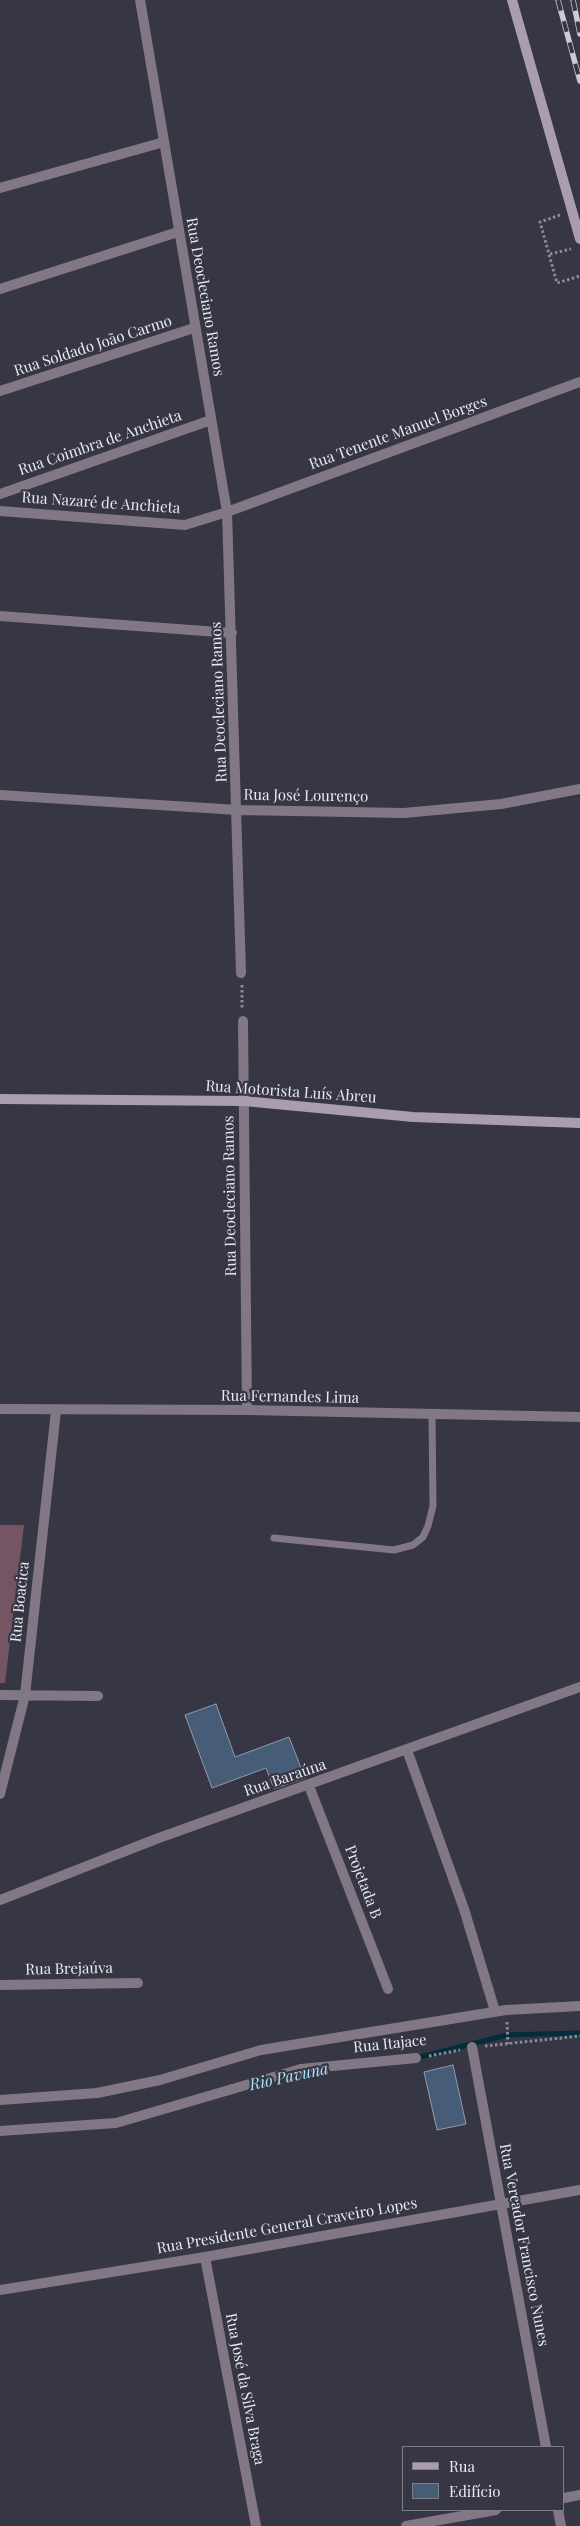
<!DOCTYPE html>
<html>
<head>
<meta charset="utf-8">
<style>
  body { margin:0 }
  #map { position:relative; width:580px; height:2526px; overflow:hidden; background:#363644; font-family:"Playfair Display",serif }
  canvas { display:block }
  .legend { position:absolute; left:402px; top:2446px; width:162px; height:65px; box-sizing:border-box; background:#363644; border:1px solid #7e7e8a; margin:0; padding:6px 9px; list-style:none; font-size:15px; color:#e9e9f2 }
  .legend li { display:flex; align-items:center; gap:10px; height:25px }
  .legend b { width:25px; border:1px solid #7e7e8a }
</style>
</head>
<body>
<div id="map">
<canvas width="580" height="2526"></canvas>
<ul class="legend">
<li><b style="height:6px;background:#ab9cb1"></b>Rua</li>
<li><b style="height:14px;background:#475c76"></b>Edifício</li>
</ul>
</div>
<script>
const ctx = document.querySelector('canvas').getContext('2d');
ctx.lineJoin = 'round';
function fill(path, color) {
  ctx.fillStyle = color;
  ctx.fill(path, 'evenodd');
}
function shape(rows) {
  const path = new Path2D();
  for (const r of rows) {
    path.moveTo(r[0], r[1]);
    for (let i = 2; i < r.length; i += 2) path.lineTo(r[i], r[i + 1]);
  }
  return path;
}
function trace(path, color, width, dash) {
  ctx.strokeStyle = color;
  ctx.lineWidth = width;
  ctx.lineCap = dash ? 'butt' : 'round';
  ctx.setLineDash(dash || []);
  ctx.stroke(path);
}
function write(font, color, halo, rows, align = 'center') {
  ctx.font = font + ' "Playfair Display",serif';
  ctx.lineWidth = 4.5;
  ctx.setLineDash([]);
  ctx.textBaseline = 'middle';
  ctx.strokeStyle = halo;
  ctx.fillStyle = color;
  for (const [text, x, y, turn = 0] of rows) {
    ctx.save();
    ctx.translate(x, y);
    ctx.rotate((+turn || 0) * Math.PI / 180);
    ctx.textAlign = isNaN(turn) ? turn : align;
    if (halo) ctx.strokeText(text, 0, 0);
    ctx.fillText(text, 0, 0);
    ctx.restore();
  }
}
const green = shape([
  [0,1525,24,1525,5,1683,0,1683]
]);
const stream = shape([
  [416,2058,507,2035,580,2033]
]);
const building = shape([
  [216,1704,235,1757,289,1737,305,1778,274,1789,266,1768,212,1788,185,1715,216,1704],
  [453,2065,466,2124,437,2130,424,2072,453,2065]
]);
const path = shape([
  [560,215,540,222,557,283,580,276],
  [550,254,571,249],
  [242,985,242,1008],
  [507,2022,508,2044],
  [485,2046,580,2036],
  [429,2056,460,2050]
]);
const lane = shape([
  [274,1538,394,1550,413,1545,423,1537,428,1526,433,1506,432,1414]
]);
const street = shape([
  [140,0,227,512,241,973],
  [0,188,164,142],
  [0,289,178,232],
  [0,391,194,328],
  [0,494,211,420],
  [0,511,185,525,227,512,580,382],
  [0,616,232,633],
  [0,795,238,810,404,813,501,804,580,789],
  [243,1021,247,1410],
  [0,1409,247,1410,580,1417],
  [0,1695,98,1696],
  [407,1750,464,1909,495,2011],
  [309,1786,388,1989],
  [0,1794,25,1695,56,1411],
  [0,1900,156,1839,580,1687],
  [0,1985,138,1983],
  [472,2047,546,2447],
  [0,2100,97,2093,160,2080,261,2050,506,2010,580,2006],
  [0,2131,116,2123,301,2069,416,2058],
  [205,2257,256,2526],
  [0,2290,205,2257,580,2190],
  [564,2498,580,2495],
  [558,2510,561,2526],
  [406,2526,496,2510]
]);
const secondary = shape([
  [512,0,580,239],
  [0,1099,244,1101,413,1117,580,1123]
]);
const rail = shape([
  [558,0,580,81],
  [573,0,580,34]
]);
const streetNames = [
  ["Rua Deocleciano Ramos",205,297,80],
  ["Rua Soldado João Carmo",93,346,-18],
  ["Rua Tenente Manuel Borges",398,433,-20],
  ["Rua Coimbra de Anchieta",100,443,-19],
  ["Rua Nazaré de Anchieta",101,503,4],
  ["Rua Deocleciano Ramos",219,702,-92],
  ["Rua José Lourenço",306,796,1],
  ["Rua Motorista Luís Abreu",291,1092,4],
  ["Rua Deocleciano Ramos",230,1196,-91],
  ["Rua Fernandes Lima",290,1397,1],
  ["Rua Boacica",20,1602,-84],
  ["Rua Baraúna",285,1778,-19],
  ["Projetada B",363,1882,69],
  ["Rua Brejaúva",69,1969,-1],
  ["Rua Itajace",390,2044,-6],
  ["Rua Presidente General Craveiro Lopes",287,2226,-10],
  ["Rua Vereador Francisco Nunes",524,2245,79],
  ["Rua José da Silva Braga",245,2389,79]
];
const waterNames = [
  ["Rio Pavuna",289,2077,-12]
];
fill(green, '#745564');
trace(stream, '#032d3a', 5);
fill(building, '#475c76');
trace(building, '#919cab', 1);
trace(path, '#8b8b97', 3, [2.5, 2.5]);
trace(lane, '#827885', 7);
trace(street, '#827885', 10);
trace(secondary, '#ab9cb1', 10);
trace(rail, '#cbcbd5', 5.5);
trace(rail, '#363644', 4, [11]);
write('15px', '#e9e9f2', '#363644', streetNames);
write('italic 16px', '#abe2f8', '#363644', waterNames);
</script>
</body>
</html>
